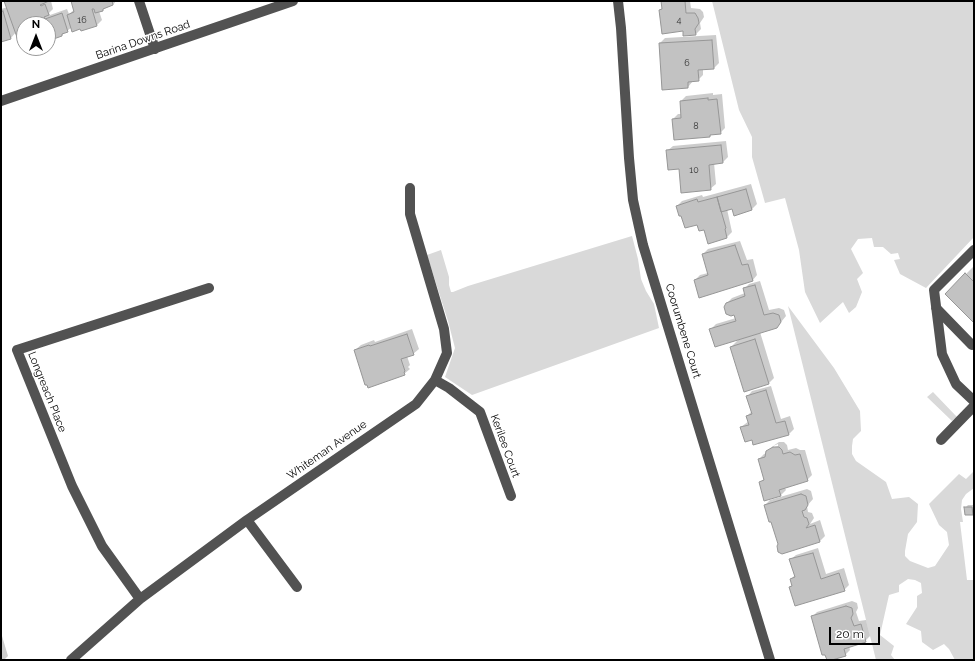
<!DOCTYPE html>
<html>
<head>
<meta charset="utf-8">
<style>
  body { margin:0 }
  #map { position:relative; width:975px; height:661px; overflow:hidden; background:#fff; font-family:Raleway,sans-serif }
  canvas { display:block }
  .frame { position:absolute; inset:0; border:2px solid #000; pointer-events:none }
  .north { position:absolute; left:16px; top:16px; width:40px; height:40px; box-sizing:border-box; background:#fff; border:1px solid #999; border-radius:50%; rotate:0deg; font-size:11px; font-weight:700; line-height:16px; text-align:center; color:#000 }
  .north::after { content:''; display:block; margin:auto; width:14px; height:18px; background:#000; clip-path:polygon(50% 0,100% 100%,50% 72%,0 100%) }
  .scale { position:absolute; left:829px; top:627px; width:51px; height:18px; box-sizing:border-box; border:2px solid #000; border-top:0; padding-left:5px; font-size:12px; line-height:14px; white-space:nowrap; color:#000; -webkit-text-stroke:3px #fff; paint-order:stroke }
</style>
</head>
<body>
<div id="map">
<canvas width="975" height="661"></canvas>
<div class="frame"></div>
<div class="north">N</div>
<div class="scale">20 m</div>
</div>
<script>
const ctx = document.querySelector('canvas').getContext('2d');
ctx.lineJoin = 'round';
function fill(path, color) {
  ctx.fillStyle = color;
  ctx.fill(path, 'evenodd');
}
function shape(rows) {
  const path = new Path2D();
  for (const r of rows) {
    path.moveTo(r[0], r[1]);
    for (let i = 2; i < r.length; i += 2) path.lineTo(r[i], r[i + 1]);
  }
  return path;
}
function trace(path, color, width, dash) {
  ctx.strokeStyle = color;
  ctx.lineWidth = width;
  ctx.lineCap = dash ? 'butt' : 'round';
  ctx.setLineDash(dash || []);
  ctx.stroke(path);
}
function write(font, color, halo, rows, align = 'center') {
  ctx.font = font + ' Raleway,sans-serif';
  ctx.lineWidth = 3;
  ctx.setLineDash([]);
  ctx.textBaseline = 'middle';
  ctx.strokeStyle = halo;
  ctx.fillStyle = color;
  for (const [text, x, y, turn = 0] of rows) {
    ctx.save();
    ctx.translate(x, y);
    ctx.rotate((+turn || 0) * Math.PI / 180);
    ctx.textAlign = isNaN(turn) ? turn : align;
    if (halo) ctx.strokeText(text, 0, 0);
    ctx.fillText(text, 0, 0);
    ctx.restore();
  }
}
const green = shape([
  [712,1,974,1,974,237,926,288,900,274,894,260,900,259,898,253,891,254,883,247,874,247,872,238,858,239,851,249,863,273,857,279,862,292,856,307,849,313,843,302,820,323,805,292,799,250,785,198,765,203,752,157,752,137,739,110],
  [632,236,638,259,641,279,646,291,654,304,659,328,472,395,445,377,455,348,448,321,427,255,441,250,449,277,449,285,451,292,453,292,468,286],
  [788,306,834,368,860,411,861,431,853,439,852,446,852,454,856,461,886,482,892,499,909,497,918,504,917,522,908,534,905,551,905,556,910,561,928,568,935,566,949,545,947,532,939,525,929,504,959,474,966,479,974,471,974,488,966,494,962,500,961,509,963,522,960,522,967,580,974,580,974,660,955,660,949,649,944,644,933,650,922,642,921,631,906,624,917,607,917,596,922,593,921,583,915,580,908,579,899,585,899,592,889,595,880,635,894,646,891,655,895,660,876,660],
  [933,392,957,417,952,421,927,397]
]);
const shadow = shape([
  [5,1,51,1,53,9,49,13,50,15,67,9,69,14,75,9,72,1,116,1,113,5,99,11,102,20,97,25,81,30,80,28,72,27,62,35,48,40,48,24,24,24,24,37,16,32,11,38,1,41,1,9,8,7],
  [662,1,690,1,691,8,700,9,703,12,704,17,700,23,701,29,696,34,684,30,660,10,663,8],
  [716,35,719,63,714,68,703,68,703,75,698,80,693,81,688,87,660,43,665,38],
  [713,93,713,95,722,94,725,128,720,133,712,134,710,136,673,119,678,114,682,114,681,101,686,96],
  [726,141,728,157,723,162,714,163,716,184,710,189,667,151,673,146],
  [751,184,757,204,752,209,735,215,732,208,727,209,732,232,727,237,709,243,704,228,677,206,682,201,702,195,703,197],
  [740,241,747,260,753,259,757,275,752,281,695,280,700,275,708,273,703,254,708,249],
  [974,266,974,321,946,294],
  [760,281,769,310,779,308,784,310,786,316,777,327,760,332,774,378,769,383,731,347,739,339,711,329,716,324,736,318,735,314,727,303,732,298,745,293,744,289,749,284],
  [412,329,419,349,413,354,407,356,410,365,408,367,410,369,404,374,355,350,361,345,374,340,375,342],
  [771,386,781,419,790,416,794,429,789,434,752,439,741,427,749,421,747,416,752,411,747,397,752,391],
  [779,442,784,442,787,445,788,450,796,448,800,450,805,450,812,475,807,480,785,488,786,490,781,495,765,499,760,483,765,478,759,459,764,454,767,453,771,448,778,446,778,444,773,446],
  [807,489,811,491,813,499,807,506,808,512,812,513,814,518,810,524,820,520,825,536,820,541,782,553,772,520,765,505,770,500],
  [968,505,974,505,974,512,973,514,965,508],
  [818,548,826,574,844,568,849,585,844,590,793,586,791,579,795,575,790,560,796,555],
  [852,601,857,603,858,608,856,612,859,621,866,620,870,636,865,641,849,646,850,650,845,655,828,660,812,617,817,612],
  [2,636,8,656,4,660,1,660,1,637]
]);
const building = shape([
  [4,1,49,1,40,5,41,6,45,4,49,15,44,17,45,19,62,13,68,32,62,34,62,36,48,41,48,24,24,24,24,38,18,40,4,1],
  [71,1,112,1,113,5,103,9,103,11,95,13,94,9,92,9,97,26,81,31,80,29,72,32,67,15,74,12,71,1],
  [661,1,685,1,686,13,695,13,698,18,699,23,695,29,696,35,683,36,683,31,662,34,659,10,662,9,661,1],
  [3,11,11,39,1,42,1,12,3,11],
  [712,40,714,69,698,70,699,81,688,82,688,88,662,90,659,43,712,40],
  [708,98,708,100,717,99,721,134,710,135,710,137,674,140,672,119,681,118,680,101,708,98],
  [721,145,723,163,709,165,711,190,681,193,679,169,668,170,666,150,721,145],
  [746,189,752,210,734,216,732,209,721,212,717,197,746,189],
  [717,197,726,228,725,229,727,238,708,244,704,230,699,231,697,225,685,228,681,216,679,216,676,206,697,199,698,202,717,197],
  [735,245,742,265,748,264,753,281,699,298,694,280,708,275,702,254,735,245],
  [965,273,974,282,974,323,945,294,965,273],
  [755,285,764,315,773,313,779,315,781,322,777,328,715,347,709,329,736,321,734,315,731,316,726,314,724,307,726,303,745,296,743,288,755,285],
  [407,334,414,355,401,359,405,371,404,372,405,375,368,388,367,385,365,385,354,350,369,345,370,346,407,334],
  [755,339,769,384,744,392,730,347,755,339],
  [766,390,776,423,785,421,789,435,753,445,752,440,745,442,740,427,749,425,746,416,752,414,746,396,766,390],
  [773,447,779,447,782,450,783,454,790,452,795,455,800,454,808,481,779,490,781,496,764,501,759,482,764,480,758,459,765,457,766,451,773,447],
  [801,494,806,496,808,505,805,510,802,511,804,517,807,518,809,524,806,528,815,525,820,542,782,554,778,552,777,546,778,544,771,522,769,522,764,505,801,494],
  [964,507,972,507,973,515,965,515,964,507],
  [813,553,821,579,839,573,845,591,795,606,789,587,792,586,790,579,795,577,789,559,813,553],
  [846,606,852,608,853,614,851,618,854,626,861,624,866,642,844,649,846,656,832,660,827,660,825,655,822,655,811,616,846,606]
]);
const minor = shape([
  [139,1,155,49],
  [618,1,621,28,629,158,633,200,643,245,770,660],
  [1,101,293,1],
  [974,250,934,290,942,354,956,384,974,401],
  [936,308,972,345],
  [435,380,449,388,480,412,511,496],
  [941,440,974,406],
  [247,520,297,587],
  [140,599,102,546,72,486,17,350,209,288],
  [71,660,140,599,247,520,416,404,435,380,447,353,444,329,410,214,410,188]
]);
const numberNames = [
  ["16",82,20],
  ["4",679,20],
  ["6",687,63],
  ["8",696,126],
  ["10",694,170]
];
const streetNames = [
  ["Barina Downs Road",143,40,-19],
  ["Coorumbene Court",683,331,73],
  ["Longreach Place",47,392,68],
  ["Kerilee Court",505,446,70],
  ["Whiteman Avenue",327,450,-35]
];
fill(green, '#d9d9d9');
fill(shadow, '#0003');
fill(building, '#c2c2c2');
trace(building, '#969696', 1);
trace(minor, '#525252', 10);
write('9px', '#303030', null, numberNames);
write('11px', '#000', '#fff', streetNames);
</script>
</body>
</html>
